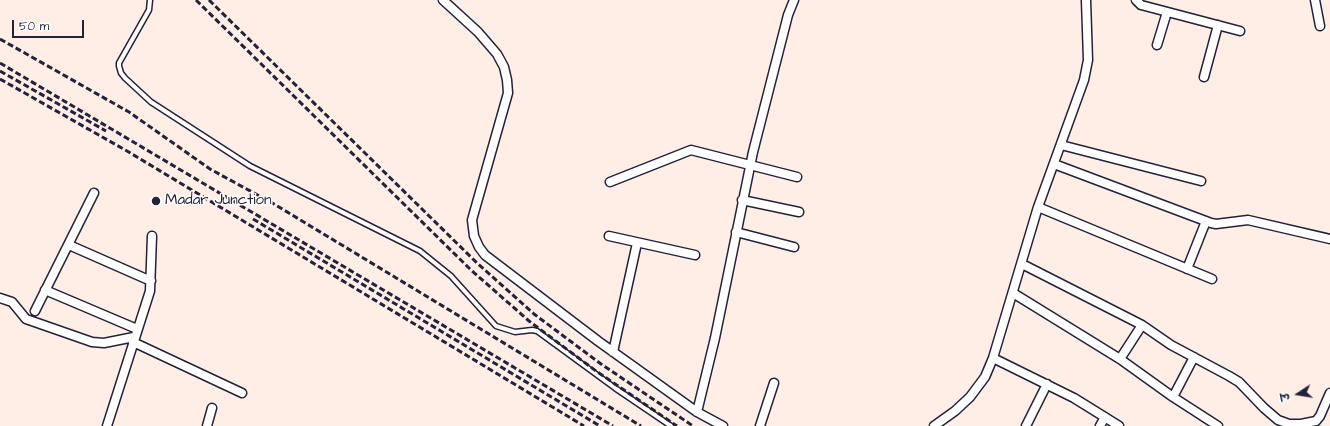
<!DOCTYPE html>
<html>
<head>
<meta charset="utf-8">
<style>
  body { margin:0 }
  #map { position:relative; width:1330px; height:426px; overflow:hidden; background:#feeee6; font-family:"Architects Daughter","Playpen Sans Deva",sans-serif }
  canvas { display:block }
  .north { position:absolute; left:1278px; top:374px; width:40px; height:40px; -webkit-text-stroke:3px #fff; paint-order:stroke; rotate:258deg; font-size:11px; font-weight:700; line-height:16px; text-align:center; color:#22223b }
  .north::after { content:''; display:block; margin:auto; width:14px; height:18px; background:#22223b; clip-path:polygon(50% 0,100% 100%,50% 72%,0 100%) }
  .scale { position:absolute; left:12px; top:20px; width:72px; height:18px; box-sizing:border-box; border:2px solid #22223b; border-top:0; padding-left:5px; font-size:12px; line-height:14px; white-space:nowrap; color:#22223b; -webkit-text-stroke:3px #fff; paint-order:stroke }
</style>
</head>
<body>
<div id="map">
<canvas width="1330" height="426"></canvas>
<div class="north">उ</div>
<div class="scale">50 m</div>
</div>
<script>
const ctx = document.querySelector('canvas').getContext('2d');
ctx.lineJoin = 'round';
function shape(rows) {
  const path = new Path2D();
  for (const r of rows) {
    path.moveTo(r[0], r[1]);
    for (let i = 2; i < r.length; i += 2) path.lineTo(r[i], r[i + 1]);
  }
  return path;
}
function trace(path, color, width, dash) {
  ctx.strokeStyle = color;
  ctx.lineWidth = width;
  ctx.lineCap = dash ? 'butt' : 'round';
  ctx.setLineDash(dash || []);
  ctx.stroke(path);
}
function write(font, color, halo, rows, align = 'center') {
  ctx.font = font + ' "Architects Daughter",sans-serif';
  ctx.lineWidth = 3;
  ctx.setLineDash([]);
  ctx.textBaseline = 'middle';
  ctx.strokeStyle = halo;
  ctx.fillStyle = color;
  for (const [text, x, y, turn = 0] of rows) {
    ctx.save();
    ctx.translate(x, y);
    ctx.rotate((+turn || 0) * Math.PI / 180);
    ctx.textAlign = isNaN(turn) ? turn : align;
    if (halo) ctx.strokeText(text, 0, 0);
    ctx.fillText(text, 0, 0);
    ctx.restore();
  }
}
const lane = shape([
  [150,0,149,10,119,63,119,66,121,73,125,78,151,102,250,166,420,251,451,276,496,326,515,332,532,330,537,331,615,388,671,426]
]);
const street = shape([
  [443,0,478,32,497,54,504,67,507,80,508,93,472,220,474,236,479,247,485,255,598,341,697,412,723,426],
  [1136,0,1141,5,1240,31],
  [1315,0,1320,26],
  [1157,45,1167,12],
  [1204,77,1218,25],
  [1061,145,1201,181],
  [1054,164,1211,223,1216,224,1248,220,1330,239],
  [610,182,691,150,797,177],
  [742,200,799,212],
  [1038,207,1212,279],
  [736,232,794,247],
  [609,236,695,255],
  [69,245,151,281],
  [1022,264,1142,325,1171,345,1229,376,1239,382,1264,408,1278,420,1289,424,1301,424,1316,421,1320,416,1330,393],
  [1187,269,1206,221],
  [45,290,137,329],
  [1013,293,1120,359],
  [0,298,12,302,26,319,92,342,104,343,134,337],
  [35,311,94,193],
  [1142,325,1120,359,1173,397],
  [133,342,242,393],
  [613,352,637,243],
  [1194,357,1173,397,1218,426],
  [993,358,1074,398,1119,426],
  [697,412,715,338,753,152,788,15,794,0],
  [107,426,150,291,152,236],
  [207,426,212,408],
  [760,426,774,383],
  [934,426,955,411,970,397,985,377,993,358,1038,207,1084,80,1088,60,1086,0],
  [1026,426,1047,384],
  [1100,426,1105,417]
]);
const rail = shape([
  [196,0,471,270,529,321,596,371,677,426],
  [209,0,477,263,534,314,601,364,693,426],
  [0,39,129,112,210,169,274,204,641,426],
  [0,63,613,426],
  [0,71,106,131],
  [0,79,127,151,584,426],
  [253,219,600,426]
]);
const markers = [
  [156,201,5,"#22223b"]
];
const poiNames = [
  ["Madar Junction",165,201]
];
trace(lane, '#22223b', 7);
trace(street, '#22223b', 11);
trace(lane, '#fff', 4);
trace(street, '#fff', 8);
trace(rail, '#22223b', 3, [6, 3]);
for (const [x, y, r, color] of markers) {
  const dot = new Path2D();
  dot.arc(x, y, r, 0, 2 * Math.PI);
  ctx.fillStyle = color;
  ctx.fill(dot);
  trace(dot, '#fff', 1.5);
}
write('15px', '#22223b', '#fff', poiNames, 'left');
</script>
</body>
</html>
